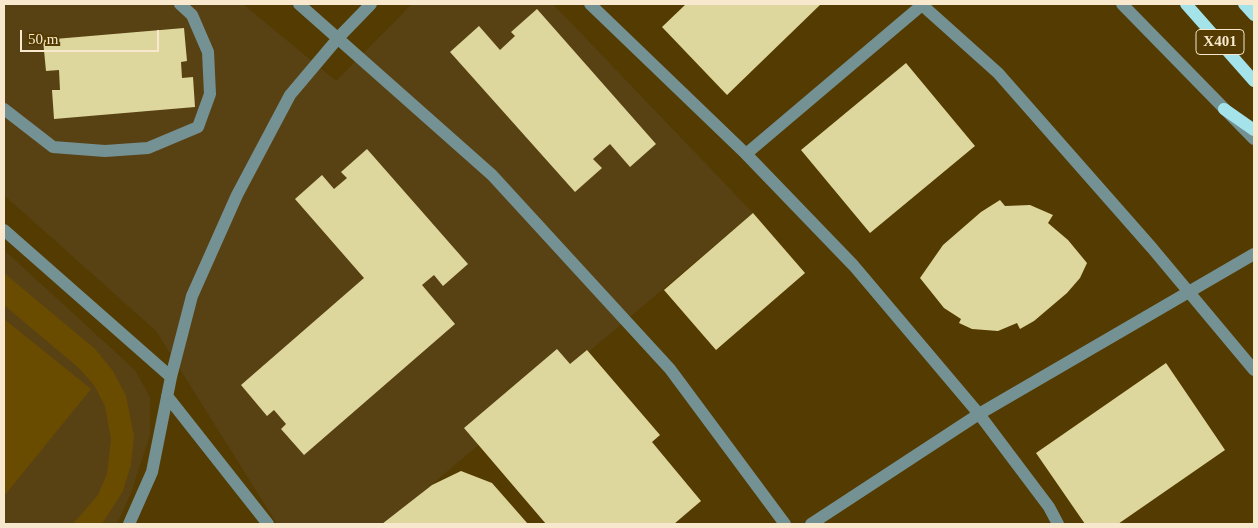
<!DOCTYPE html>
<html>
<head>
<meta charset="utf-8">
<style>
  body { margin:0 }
  #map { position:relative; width:1258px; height:528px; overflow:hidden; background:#533b01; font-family:Georgia,serif }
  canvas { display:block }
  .frame { position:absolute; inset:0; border:5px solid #f7e8ce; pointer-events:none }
  .scale { position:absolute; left:20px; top:30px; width:139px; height:22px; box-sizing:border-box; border:2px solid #f7e8ce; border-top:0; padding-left:6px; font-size:15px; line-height:18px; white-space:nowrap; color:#f7e8ce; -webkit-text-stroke:4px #533b01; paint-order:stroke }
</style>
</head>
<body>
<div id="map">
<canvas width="1258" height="528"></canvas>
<div class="frame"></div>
<div class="scale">50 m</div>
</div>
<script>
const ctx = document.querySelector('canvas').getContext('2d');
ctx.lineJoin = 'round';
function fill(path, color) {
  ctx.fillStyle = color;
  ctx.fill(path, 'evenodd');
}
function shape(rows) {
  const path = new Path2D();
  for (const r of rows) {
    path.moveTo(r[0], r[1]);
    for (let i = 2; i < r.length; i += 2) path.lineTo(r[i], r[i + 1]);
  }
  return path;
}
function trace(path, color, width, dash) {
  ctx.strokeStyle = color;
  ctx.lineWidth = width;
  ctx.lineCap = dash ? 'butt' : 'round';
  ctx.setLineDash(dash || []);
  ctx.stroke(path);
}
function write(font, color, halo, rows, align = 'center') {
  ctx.font = font + ' Georgia,serif';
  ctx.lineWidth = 5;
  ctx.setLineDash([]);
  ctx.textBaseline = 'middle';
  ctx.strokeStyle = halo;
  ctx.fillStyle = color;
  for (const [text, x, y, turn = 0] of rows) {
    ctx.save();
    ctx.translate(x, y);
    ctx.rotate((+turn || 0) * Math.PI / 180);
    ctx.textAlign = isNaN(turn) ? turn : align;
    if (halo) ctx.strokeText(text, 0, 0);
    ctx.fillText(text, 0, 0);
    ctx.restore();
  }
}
const built = shape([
  [4,4,243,4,336,81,412,4,553,4,753,213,385,524,277,524,156,331,4,195],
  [4,250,135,370,150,397,150,435,131,493,117,524,4,524]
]);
const green = shape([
  [4,273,95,349,113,371,126,396,134,436,131,464,123,491,102,524,73,524,98,495,107,474,111,439,105,406,94,385,79,368,4,305],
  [4,319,91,389,4,496]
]);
const building = shape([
  [686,4,821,4,727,95,662,27],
  [537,9,656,144,630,167,610,144,593,159,602,168,575,192,450,52,479,26,500,50,515,36,511,32],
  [184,28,187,61,181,62,182,78,193,77,195,107,54,119,52,90,60,90,59,70,46,71,43,40],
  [906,63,975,146,870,233,801,150],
  [367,149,468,264,443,286,434,275,422,285,455,324,304,455,281,429,286,424,274,410,267,416,241,385,364,278,295,199,322,175,334,189,347,178,341,172],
  [1000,200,1005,206,1030,205,1053,215,1048,223,1068,240,1087,263,1080,278,1067,293,1034,321,1020,329,1017,323,998,331,972,329,959,323,961,319,944,308,920,278,943,245,981,212],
  [753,213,805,273,716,350,664,290],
  [557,349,570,364,587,350,660,435,652,442,701,501,674,524,546,524,464,428],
  [1166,363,1225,450,1118,524,1085,524,1036,453],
  [461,471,492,483,528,524,382,524,432,485]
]);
const minor = shape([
  [299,4,492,175,670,369,785,524],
  [590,4,746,154,854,266,979,414,1049,507,1058,524],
  [921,4,998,73,1152,248,1254,370],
  [1122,4,1254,139],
  [4,109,53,147,105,151,148,148,198,127,210,94,208,52,192,15,180,4],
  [746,154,922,5],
  [4,230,171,377],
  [167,396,268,524],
  [129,524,152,472,171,377,192,296,237,195,290,95,339,37,371,4],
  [811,524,979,414,1254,254]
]);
const major = shape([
  [1186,4,1254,81],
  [1244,4,1254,15],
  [1224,109,1254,130]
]);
const shields = [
  [1220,42,48]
];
const shieldNames = [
  ["X401",1220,42]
];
fill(built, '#584214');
fill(green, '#6a4c00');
fill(building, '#ddd69d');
trace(minor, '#749294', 12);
trace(major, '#a4e3e9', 12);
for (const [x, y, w] of shields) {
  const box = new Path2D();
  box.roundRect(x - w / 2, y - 12.5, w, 25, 4);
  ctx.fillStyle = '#533b01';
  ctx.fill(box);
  trace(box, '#f7e8ce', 1);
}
write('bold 15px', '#f7e8ce', null, shieldNames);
</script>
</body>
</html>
